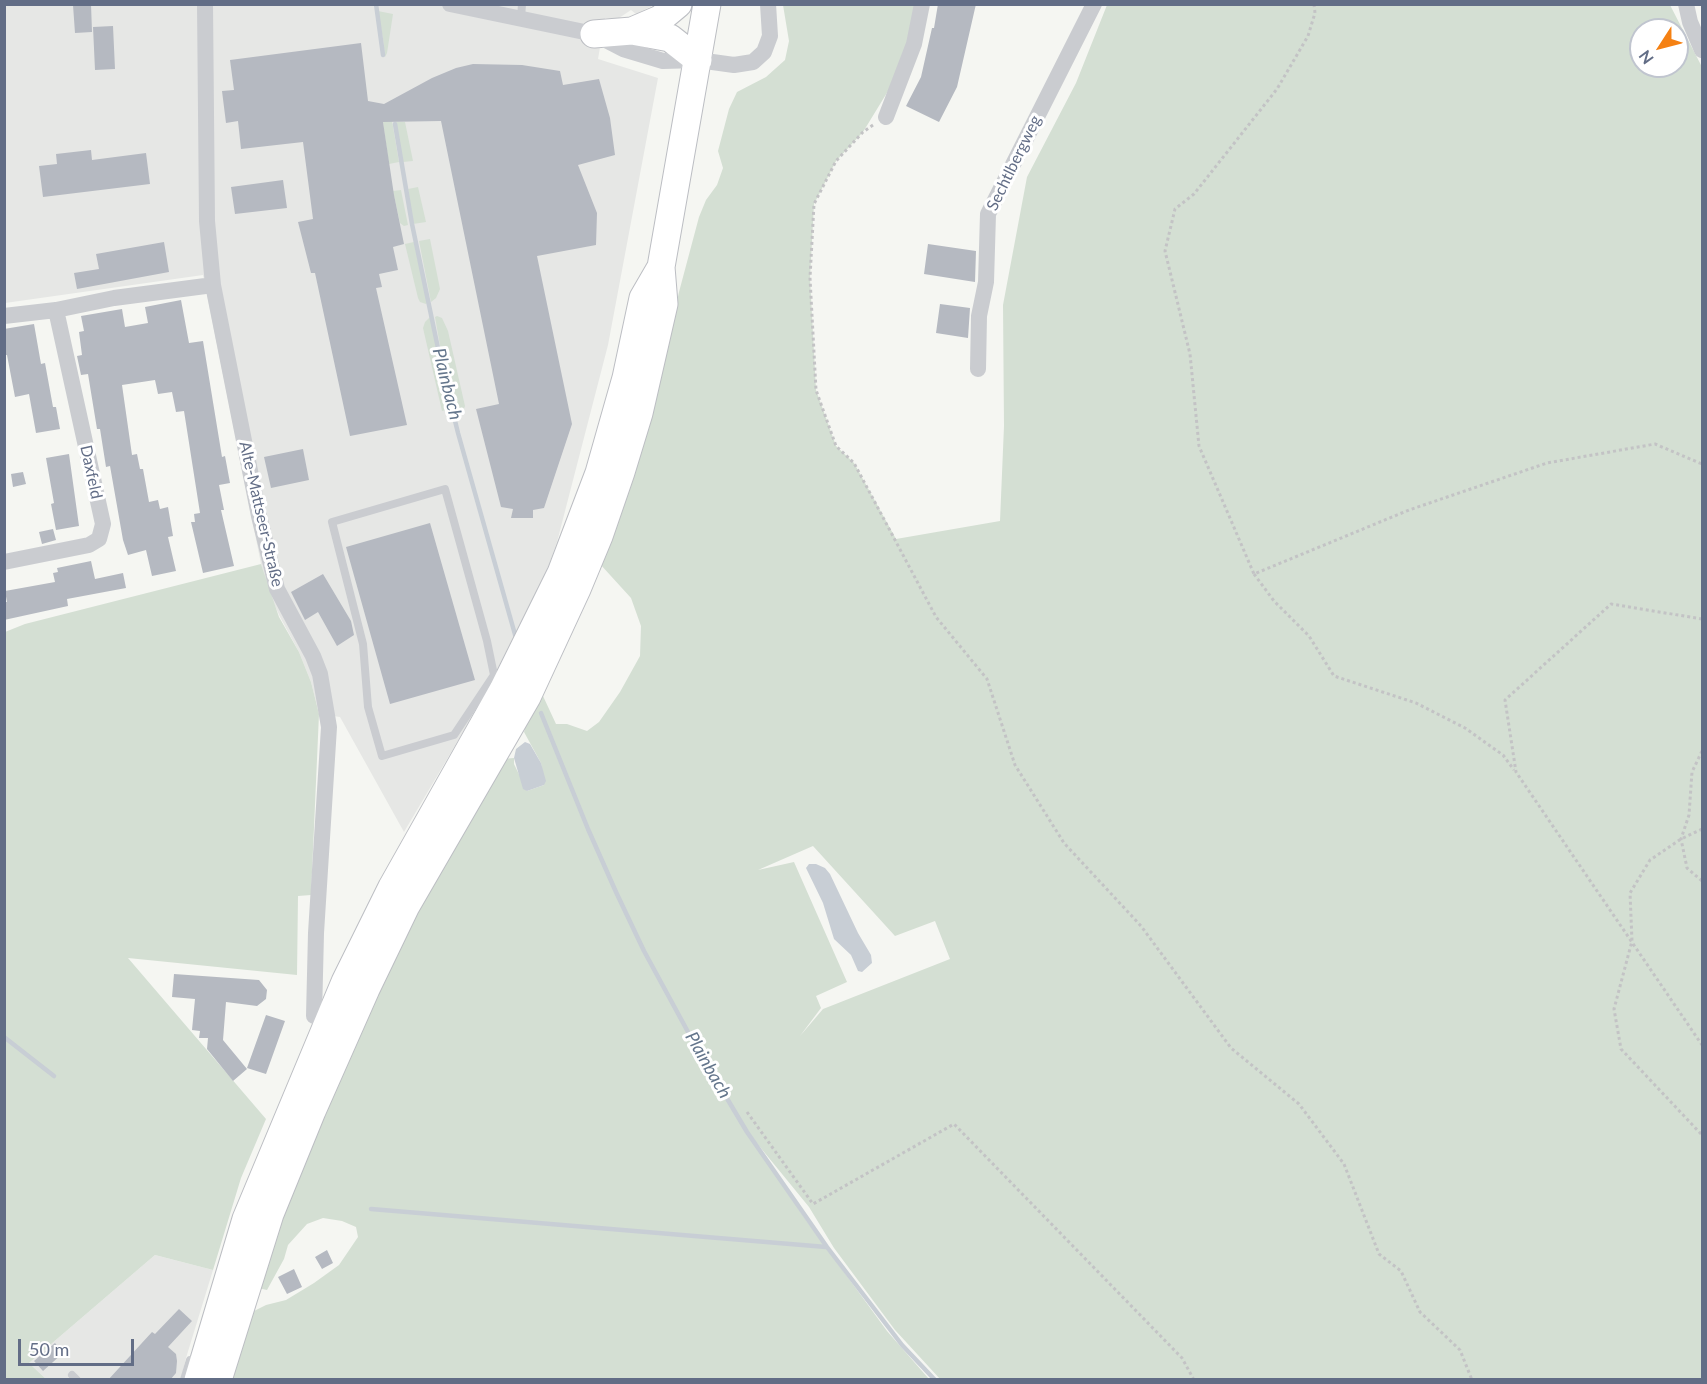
<!DOCTYPE html>
<html>
<head>
<meta charset="utf-8">
<style>
  body { margin:0 }
  #map { position:relative; width:1707px; height:1384px; overflow:hidden; background:#f5f6f2; font-family:Lato,sans-serif }
  canvas { display:block }
  .frame { position:absolute; inset:0; border:6px solid #626d86; pointer-events:none }
  .north { position:absolute; left:1629px; top:18px; width:60px; height:60px; box-sizing:border-box; background:#fff; border:2px solid #c0c5cf; border-radius:50%; rotate:234deg; font-size:16px; font-weight:700; line-height:24px; text-align:center; color:#626d86 }
  .north::after { content:''; display:block; margin:auto; width:21px; height:27px; background:#f58113; clip-path:polygon(50% 0,100% 100%,50% 72%,0 100%) }
  .scale { position:absolute; left:18px; top:1339px; width:116px; height:27px; box-sizing:border-box; border:3px solid #626d86; border-top:0; padding-left:8px; font-size:18px; line-height:21px; white-space:nowrap; color:#626d86; -webkit-text-stroke:4px #fff; paint-order:stroke }
</style>
</head>
<body>
<div id="map">
<canvas width="1707" height="1384"></canvas>
<div class="frame"></div>
<div class="north">N</div>
<div class="scale">50 m</div>
</div>
<script>
const ctx = document.querySelector('canvas').getContext('2d');
ctx.lineJoin = 'round';
function fill(path, color) {
  ctx.fillStyle = color;
  ctx.fill(path, 'evenodd');
}
function shape(rows) {
  const path = new Path2D();
  for (const r of rows) {
    path.moveTo(r[0], r[1]);
    for (let i = 2; i < r.length; i += 2) path.lineTo(r[i], r[i + 1]);
  }
  return path;
}
function trace(path, color, width, dash) {
  ctx.strokeStyle = color;
  ctx.lineWidth = width;
  ctx.lineCap = dash ? 'butt' : 'round';
  ctx.setLineDash(dash || []);
  ctx.stroke(path);
}
function write(font, color, halo, rows, align = 'center') {
  ctx.font = font + ' Lato,sans-serif';
  ctx.lineWidth = 6;
  ctx.setLineDash([]);
  ctx.textBaseline = 'middle';
  ctx.strokeStyle = halo;
  ctx.fillStyle = color;
  for (const [text, x, y, turn = 0] of rows) {
    ctx.save();
    ctx.translate(x, y);
    ctx.rotate((+turn || 0) * Math.PI / 180);
    ctx.textAlign = isNaN(turn) ? turn : align;
    if (halo) ctx.strokeText(text, 0, 0);
    ctx.fillText(text, 0, 0);
    ctx.restore();
  }
}
const built = shape([
  [4,5,654,5,636,14,631,10,619,18,605,18,598,59,658,78,608,345,557,542,528,622,404,832,340,717,319,714,311,682,299,652,280,617,270,595,261,564,203,275,5,303],
  [155,1255,213,1270,186,1358,181,1379,46,1379,29,1363]
]);
const green = shape([
  [783,5,918,5,896,78,863,132,836,161,814,204,810,278,816,390,836,446,854,463,896,539,1000,521,1004,426,1003,305,1027,177,1076,83,1107,5,1670,5,1702,67,1702,1379,940,1379,895,1330,834,1248,809,1207,742,1125,806,1220,887,1331,929,1379,230,1380,248,1314,266,1305,286,1300,314,1283,339,1265,358,1237,356,1227,342,1221,323,1218,307,1224,288,1245,284,1259,267,1290,258,1288,277,1225,378,985,431,884,502,759,514,758,514,764,527,791,544,785,541,763,524,732,527,721,543,696,556,724,567,724,587,731,599,722,620,692,640,656,641,626,631,598,600,564,664,358,679,292,699,217,706,200,717,185,723,168,718,151,729,109,737,92,766,77,785,60,789,41],
  [1641,30,1677,30,1677,66,1641,66],
  [813,846,895,936,935,921,950,959,823,1009,800,1036,821,1008,816,996,847,982,794,862,758,870],
  [378,11,393,14,387,53,385,57,383,39],
  [392,121,399,162,389,164,383,122],
  [396,122,405,122,413,161,403,162],
  [418,187,426,222,413,224,408,189],
  [401,190,408,225,404,226,400,223,393,191],
  [430,239,440,289,436,298,431,302,419,241],
  [414,242,427,303,426,304,420,302,418,298,405,244],
  [437,316,442,318,448,331,465,406,463,412,457,413,455,408,453,408,445,374,435,317],
  [430,317,449,409,442,411,423,328,425,322],
  [261,564,279,617,299,652,311,682,319,714,311,895,298,896,297,975,128,958,266,1119,241,1178,213,1270,155,1255,29,1363,46,1379,5,1380,5,632,25,624]
]);
const water = shape([
  [525,742,530,744,541,763,546,781,544,785,527,791,523,789,514,758,516,749],
  [809,864,816,864,825,868,830,874,858,933,871,955,872,963,862,972,858,971,851,955,834,939,823,903,806,868]
]);
const stream = shape([
  [376,4,383,55],
  [395,124,412,224,443,372,458,433,516,638],
  [541,713,588,829,616,892,644,951,694,1043,747,1132,827,1247,902,1345,935,1380],
  [4,1037,54,1076],
  [371,1209,826,1247]
]);
const building = shape([
  [91,4,92,32,75,33,73,5],
  [938,4,976,4,957,87,939,122,906,106,921,77,932,28,934,28],
  [113,26,115,69,95,70,93,27],
  [361,43,368,101,384,104,432,78,456,68,473,64,522,65,560,71,563,85,599,79,610,118,615,155,578,165,597,213,596,245,537,256,572,424,544,508,533,510,533,518,511,518,513,509,501,507,476,409,499,404,441,121,383,122,394,195,404,244,393,247,398,270,379,274,382,287,376,288,407,425,350,436,315,273,311,273,298,222,313,219,303,142,241,149,238,121,226,123,222,91,234,90,230,60],
  [91,150,92,160,146,153,150,184,43,197,39,166,57,164,56,154],
  [283,180,287,208,235,214,231,187],
  [164,242,169,272,77,289,74,273,99,269,96,254],
  [928,244,976,251,975,282,924,274],
  [181,300,189,343,203,341,222,457,225,456,230,483,219,485,224,510,221,510,234,566,203,573,191,522,195,522,194,514,200,513,184,411,176,412,172,392,158,394,155,380,122,385,132,455,137,454,140,469,143,469,149,502,158,500,160,509,168,507,173,536,168,537,176,571,152,576,146,550,128,555,123,540,110,466,106,467,100,429,97,429,88,374,81,375,77,356,82,355,79,332,84,331,81,316,122,309,125,327,148,323,145,307],
  [940,304,970,308,968,338,936,333],
  [34,324,41,364,45,363,53,407,56,407,60,429,36,433,29,394,15,397,7,355,4,355,4,329],
  [303,449,309,480,271,488,264,457],
  [69,454,79,526,56,530,51,504,54,503,46,458],
  [23,472,26,484,13,487,11,474],
  [430,523,475,680,390,704,346,547],
  [53,529,56,540,42,544,39,532],
  [91,561,95,579,123,573,126,588,67,599,68,606,4,620,4,602,7,602,5,591,55,582,53,573,58,572,57,568],
  [323,574,351,621,354,635,337,646,318,612,305,620,291,592],
  [174,974,259,980,267,990,266,999,257,1006,226,1002,223,1040,247,1069,233,1081,207,1049,208,1038,199,1038,200,1031,192,1030,195,999,172,997],
  [266,1015,285,1021,266,1074,247,1068],
  [327,1250,333,1263,322,1269,315,1257],
  [294,1269,302,1287,287,1294,278,1277],
  [179,1309,192,1321,168,1347,176,1354,177,1361,176,1373,170,1380,108,1380,152,1332,155,1334],
  [55,1343,63,1353,43,1371,34,1361]
]);
const path = shape([
  [1314,4,1315,13,1308,36,1277,89,1194,194,1175,209,1165,251,1190,354,1199,446,1254,574,1409,510,1547,463,1655,444,1702,464],
  [873,125,863,132,836,161,814,204,810,278,816,390,836,446,854,463,936,617,987,679,1015,765,1064,843,1141,926,1231,1048,1299,1104,1344,1164,1379,1254,1401,1271,1420,1312,1460,1350,1472,1380],
  [1254,574,1274,601,1309,636,1334,676,1416,703,1465,728,1503,755,1514,770],
  [1702,619,1611,604,1505,700,1516,772,1702,1045],
  [1702,751,1692,772,1689,815,1681,839,1687,868,1702,881],
  [1702,829,1681,839,1650,860,1630,893,1632,941,1614,1009,1621,1049,1702,1135],
  [747,1112,813,1204,954,1124,1182,1358,1194,1380]
]);
const service = shape([
  [521,18,522,4],
  [445,489,487,641,494,675,454,735,382,756,368,707,363,644,332,522,445,489],
  [72,1375,77,1380],
  [184,1380,190,1360]
]);
const minor = shape([
  [205,4,207,221,213,285,259,516,277,589,313,656,320,674,329,727,316,933,314,1016],
  [450,4,594,34,623,49,663,61,698,60,734,65,753,62,764,52,770,36,768,4],
  [1686,4,1690,22,1702,50],
  [886,117,914,44,922,4],
  [4,316,56,310,114,298,213,285],
  [978,369,979,316,986,282,988,214,1094,4],
  [4,562,89,545,99,539,103,524,56,310]
]);
const primary = shape([
  [632,31,660,19,678,4],
  [594,34,632,31,670,38,698,60],
  [198,1380,246,1219,345,982,392,887,503,690,561,573,599,473,626,378,643,298,661,267],
  [218,1380,270,1214,312,1111,366,989,406,906,527,697,577,589,599,536,621,472,639,413,664,304,661,267,707,4]
]);
const streetNames = [
  ["Sechtlbergweg",1014,163,-64],
  ["Daxfeld",91,472,78],
  ["Alte-Mattseer-Straße",261,514,77]
];
const waterNames = [
  ["Plainbach",447,384,76],
  ["Plainbach",708,1065,60]
];
fill(built, '#e6e7e5');
fill(green, '#d4dfd3');
fill(water, '#c8ced5');
trace(stream, '#c8ced5', 4.5);
fill(building, '#b5b9c1');
trace(primary, '#bcbec3', 29);
trace(path, '#c3c3c5', 3, [3, 3]);
trace(service, '#caccd0', 8);
trace(minor, '#caccd0', 16);
trace(primary, '#fff', 27);
write('16px', '#626d86', '#fff', streetNames);
write('italic 18px', '#63758b', '#fff', waterNames);
</script>
</body>
</html>
